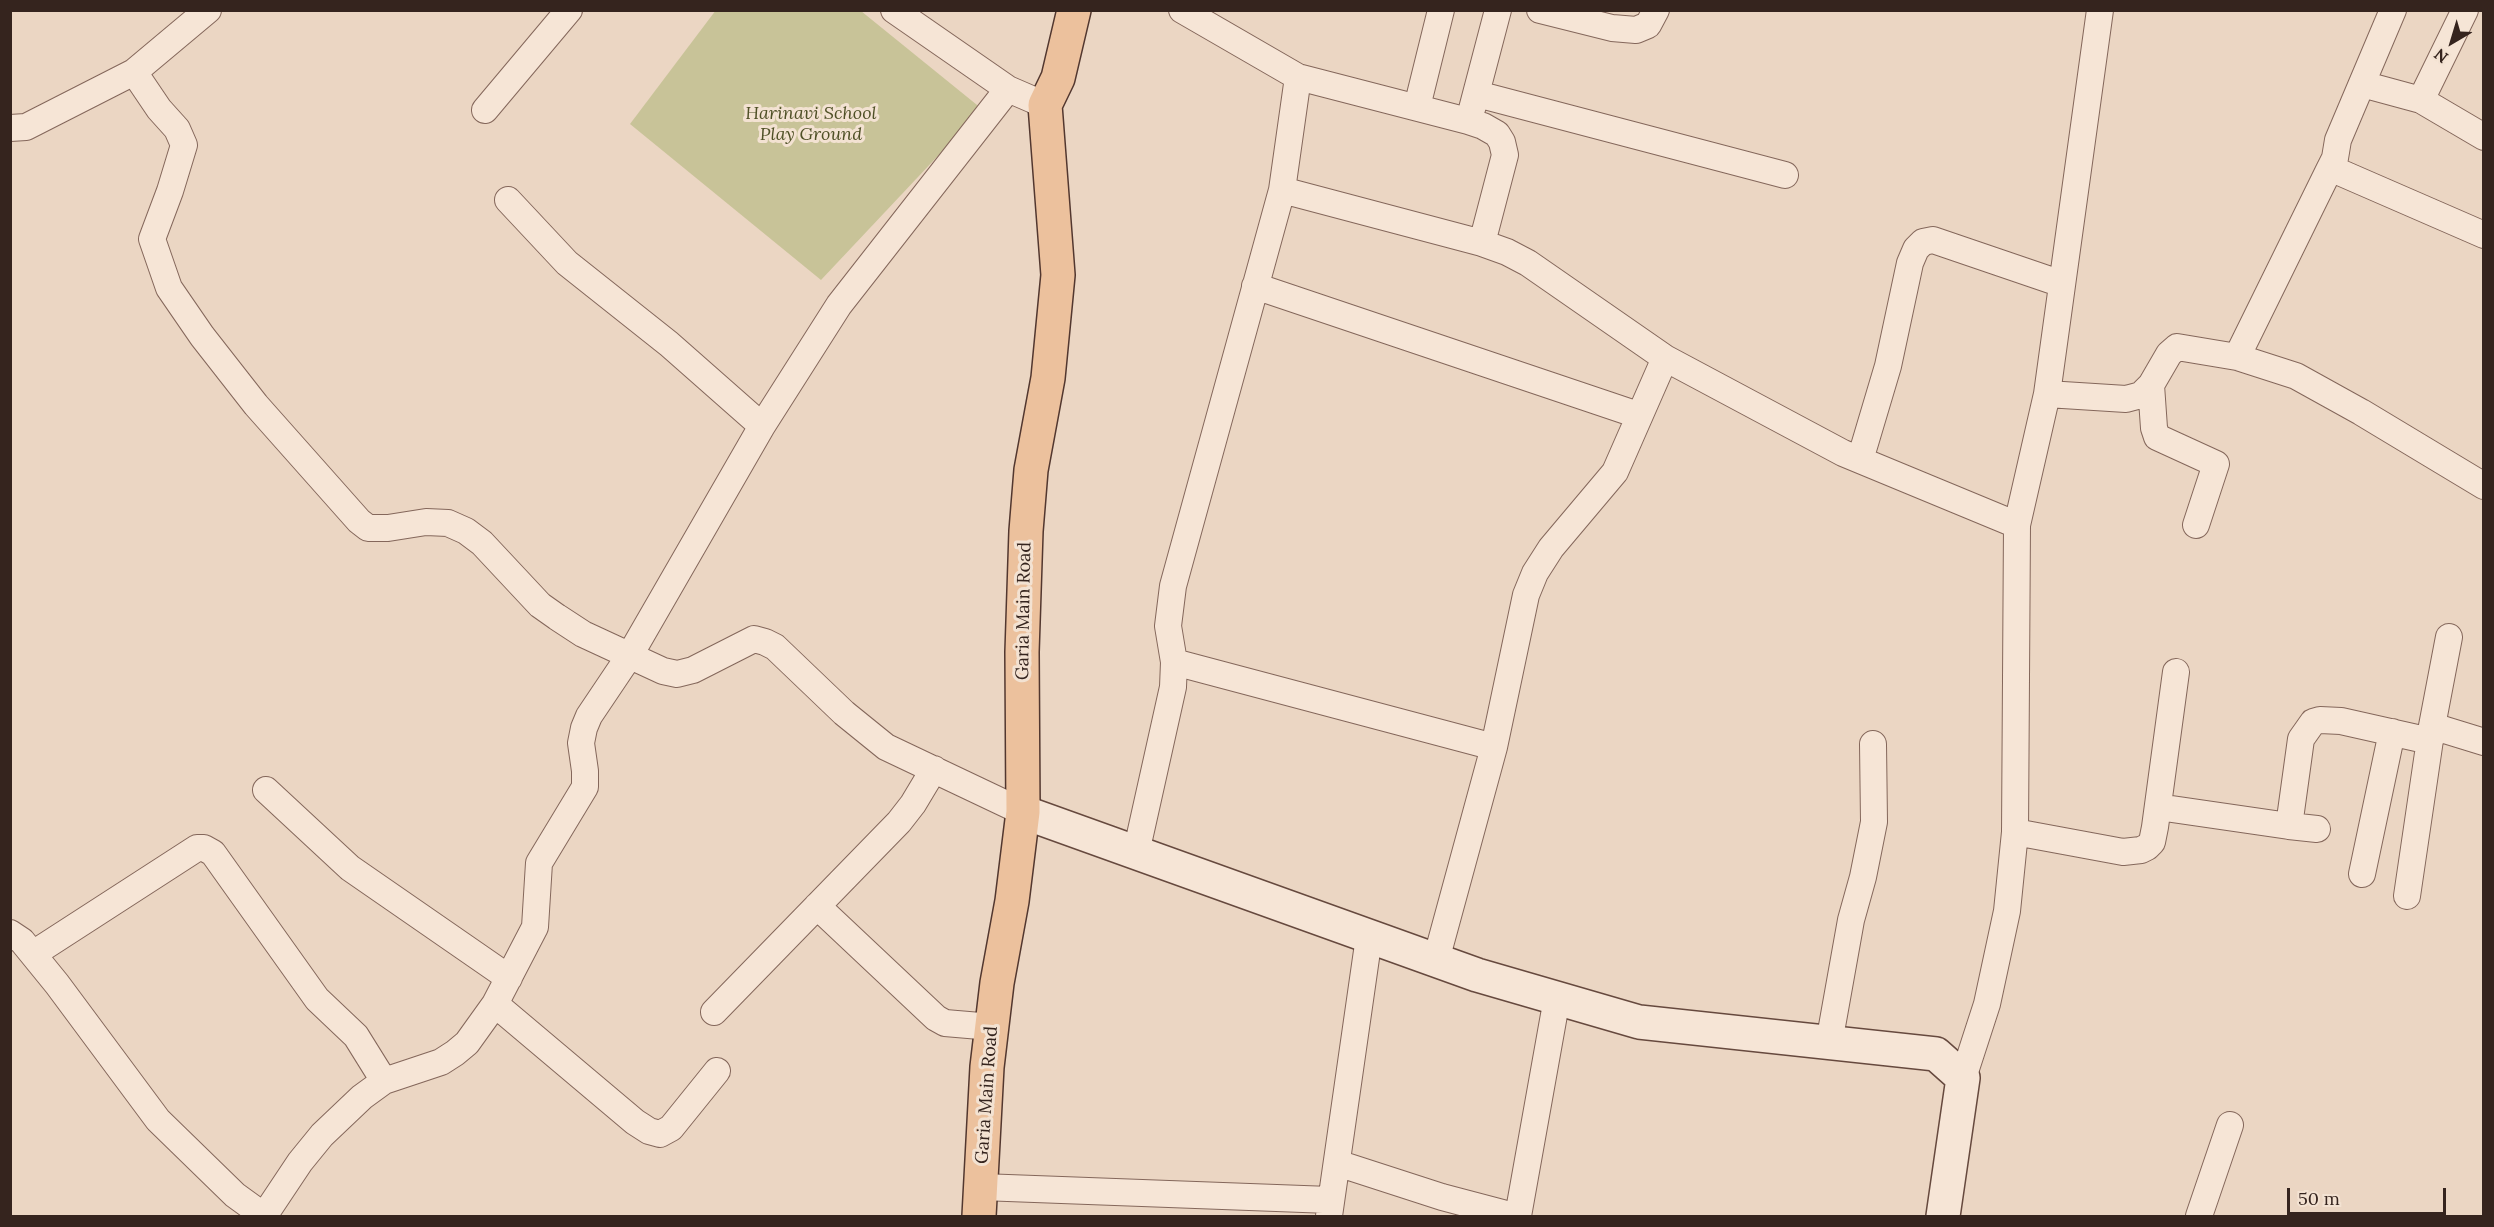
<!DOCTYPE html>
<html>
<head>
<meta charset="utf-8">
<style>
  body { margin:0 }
  #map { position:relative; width:2494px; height:1227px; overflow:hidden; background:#ebd6c3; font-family:Lora,serif }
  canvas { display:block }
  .frame { position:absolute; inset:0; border:12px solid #35241e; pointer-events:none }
  .north { position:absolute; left:2422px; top:12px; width:60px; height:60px; -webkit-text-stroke:4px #f3e2d2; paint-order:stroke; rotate:218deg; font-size:16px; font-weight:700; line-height:24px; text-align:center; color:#35241e }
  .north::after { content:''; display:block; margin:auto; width:21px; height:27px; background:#35241e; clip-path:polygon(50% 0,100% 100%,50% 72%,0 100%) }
  .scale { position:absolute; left:2287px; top:1188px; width:159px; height:27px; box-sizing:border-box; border:3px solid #35241e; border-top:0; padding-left:8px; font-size:18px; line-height:21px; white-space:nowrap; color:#35241e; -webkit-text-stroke:4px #f3e2d2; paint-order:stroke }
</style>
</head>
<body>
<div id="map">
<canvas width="2494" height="1227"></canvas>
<div class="frame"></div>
<div class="north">N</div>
<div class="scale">50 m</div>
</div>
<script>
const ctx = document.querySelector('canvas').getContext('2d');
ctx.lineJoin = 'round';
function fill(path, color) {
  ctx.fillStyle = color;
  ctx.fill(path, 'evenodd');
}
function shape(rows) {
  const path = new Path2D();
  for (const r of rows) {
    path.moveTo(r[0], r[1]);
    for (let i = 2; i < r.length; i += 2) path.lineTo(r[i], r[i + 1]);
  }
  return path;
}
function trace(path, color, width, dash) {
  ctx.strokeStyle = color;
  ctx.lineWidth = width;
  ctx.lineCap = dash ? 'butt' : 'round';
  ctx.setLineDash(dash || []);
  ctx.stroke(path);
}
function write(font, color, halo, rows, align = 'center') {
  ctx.font = font + ' Lora,serif';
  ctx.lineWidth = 6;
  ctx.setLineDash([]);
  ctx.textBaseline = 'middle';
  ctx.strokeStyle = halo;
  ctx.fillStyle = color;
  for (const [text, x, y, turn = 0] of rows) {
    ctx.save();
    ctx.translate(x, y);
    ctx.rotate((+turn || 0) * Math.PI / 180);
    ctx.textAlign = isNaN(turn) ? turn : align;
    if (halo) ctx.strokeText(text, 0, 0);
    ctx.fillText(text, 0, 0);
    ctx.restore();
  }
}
const green = shape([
  [716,10,861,11,982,109,821,280,630,124]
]);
const minor = shape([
  [894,10,1008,89,1045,105],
  [1182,10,1298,77,1468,121,1483,126,1497,134,1502,142,1505,155,1482,243],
  [1540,10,1612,28,1636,30,1648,25,1656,10],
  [2393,10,2338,140,2335,158,2330,168,2484,235],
  [134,72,159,109,177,129,184,145,170,191,152,239,169,288,202,336,256,405,359,521,368,528,388,528,426,522,448,523,466,531,482,543,540,605,557,617,583,634,663,671,677,674,693,670,754,639,765,642,775,647,844,713,886,747,1023,812],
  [2362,84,2421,100,2484,137],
  [1477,94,1785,175],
  [2421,100,2465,10],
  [1417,107,1441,10],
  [1472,109,1498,10],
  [485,110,569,10],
  [10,128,26,127,134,72,208,10],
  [1282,190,1482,243,1507,252,1528,263,1665,358,1843,453,2017,525],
  [508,200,567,263,669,344,762,426],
  [1255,286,1638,415],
  [2237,357,2330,168],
  [2151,385,2154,428,2157,437,2216,464,2196,525],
  [2047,394,2126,399,2141,395,2151,385,2169,354,2177,347,2237,357,2296,376,2361,412,2484,486],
  [1860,460,1888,366,1910,263,1916,249,1923,242,1933,240,2062,284],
  [1174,662,1494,747],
  [2432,726,2484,742],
  [266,790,350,868,509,978],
  [2158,807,2289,826,2301,739,2313,722,2320,720,2341,721,2430,741],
  [2289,826,2317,829],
  [2015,832,2123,852,2141,850,2147,847,2152,842,2155,827,2176,672],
  [1136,853,1173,687,1174,662,1168,626,1173,586,1282,190,1298,77],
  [2362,874,2392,732],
  [2407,896,2432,726,2449,637],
  [817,906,936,1018,945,1023,992,1027],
  [10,933,22,941,57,984,158,1120,235,1195,264,1216],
  [33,954,197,848,204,848,213,853,317,999,356,1036,384,1081],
  [1436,960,1494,747,1526,595,1535,573,1551,548,1615,472,1665,358],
  [495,1004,635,1122,649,1131,660,1134,671,1128,717,1071],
  [714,1012,899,822,913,804,934,769],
  [1829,1043,1851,920,1863,877,1874,822,1873,744],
  [1963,1078,1987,1004,2007,911,2015,832,2017,525,2047,394,2100,10],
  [1337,1163,1442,1197,1514,1216],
  [981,1187,1330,1200],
  [264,1216,300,1162,322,1135,362,1097,384,1081,441,1062,455,1053,467,1043,495,1004,535,927,539,863,585,787,585,771,581,743,584,728,589,716,630,655,762,426,839,305,1008,89],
  [1329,1216,1369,937],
  [1518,1216,1557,998],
  [2199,1216,2230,1125]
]);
const secondary = shape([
  [1023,812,1477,975,1639,1022,1936,1054,1963,1078,1943,1216]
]);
const primary = shape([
  [979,1216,987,1067,997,983,1012,901,1023,812,1022,652,1026,531,1031,470,1048,378,1058,275,1045,105,1058,78,1074,10]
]);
const parkNames = [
  ["Harinavi School",811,114],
  ["Play Ground",811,135]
];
const streetNames = [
  ["Garia Main Road",1024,611,-89],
  ["Garia Main Road",987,1095,-86]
];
fill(green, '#c8c398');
trace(minor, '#84675b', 28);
trace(secondary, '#66493e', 36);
trace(primary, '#52372f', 36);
trace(minor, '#f6e5d6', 26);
trace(secondary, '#f6e5d6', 33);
trace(primary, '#ecc19d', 33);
write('italic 18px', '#4f5026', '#f3e2d2', parkNames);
write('18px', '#35241e', '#f3e2d2', streetNames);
</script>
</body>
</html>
